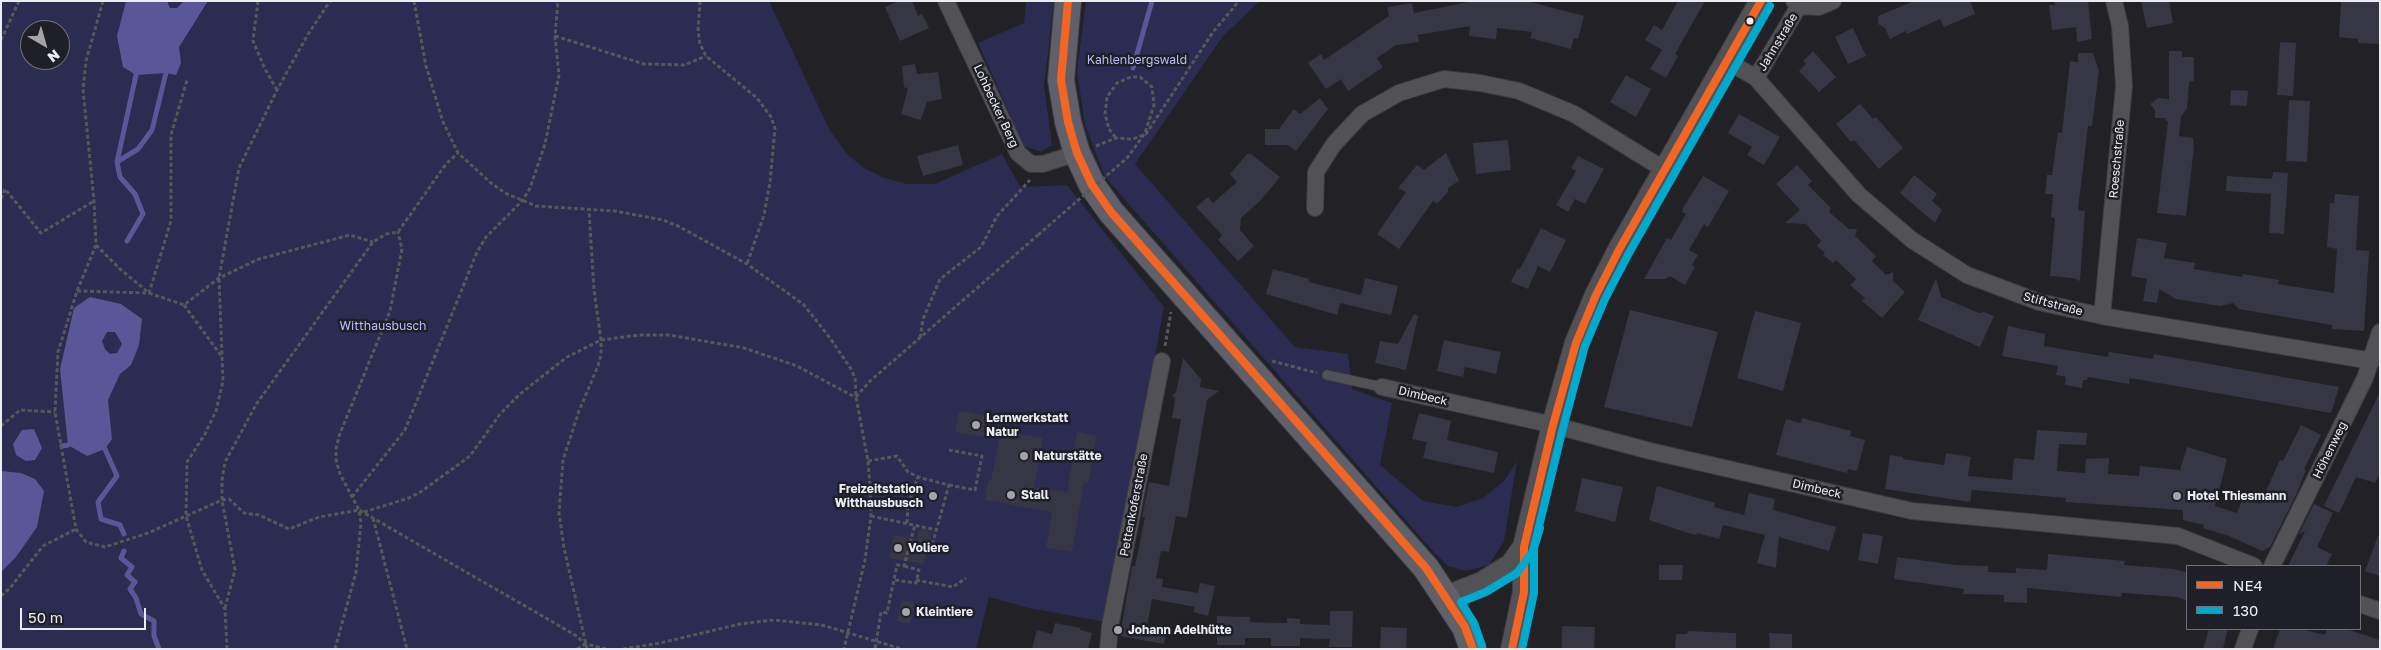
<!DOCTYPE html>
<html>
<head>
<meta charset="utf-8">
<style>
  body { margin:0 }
  #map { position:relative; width:2381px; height:650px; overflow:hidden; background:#212126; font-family:"Golos Text",sans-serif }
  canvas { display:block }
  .frame { position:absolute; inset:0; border:2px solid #ebebf1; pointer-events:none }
  .legend { position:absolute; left:2186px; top:565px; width:175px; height:65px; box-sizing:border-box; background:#1f1f28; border:1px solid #717178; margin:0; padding:6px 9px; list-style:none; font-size:15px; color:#ebebf1 }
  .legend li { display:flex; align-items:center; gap:10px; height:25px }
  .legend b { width:25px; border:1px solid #717178 }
  .north { position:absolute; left:20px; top:20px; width:50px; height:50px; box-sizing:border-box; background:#1f1f28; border:1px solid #717178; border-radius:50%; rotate:142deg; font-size:14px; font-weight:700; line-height:20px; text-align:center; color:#ebebf1 }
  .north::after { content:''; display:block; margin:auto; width:18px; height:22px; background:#a4a4aa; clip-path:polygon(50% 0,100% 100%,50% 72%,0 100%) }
  .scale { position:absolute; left:20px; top:608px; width:126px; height:22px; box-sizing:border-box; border:2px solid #ebebf1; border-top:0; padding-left:6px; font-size:15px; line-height:18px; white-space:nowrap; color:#ebebf1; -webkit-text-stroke:4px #1f1f28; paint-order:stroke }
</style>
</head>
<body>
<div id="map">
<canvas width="2381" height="650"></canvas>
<div class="frame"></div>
<ul class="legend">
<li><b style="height:6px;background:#f26522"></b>NE4</li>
<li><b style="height:6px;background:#00a9ce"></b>130</li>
</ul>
<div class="north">N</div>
<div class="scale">50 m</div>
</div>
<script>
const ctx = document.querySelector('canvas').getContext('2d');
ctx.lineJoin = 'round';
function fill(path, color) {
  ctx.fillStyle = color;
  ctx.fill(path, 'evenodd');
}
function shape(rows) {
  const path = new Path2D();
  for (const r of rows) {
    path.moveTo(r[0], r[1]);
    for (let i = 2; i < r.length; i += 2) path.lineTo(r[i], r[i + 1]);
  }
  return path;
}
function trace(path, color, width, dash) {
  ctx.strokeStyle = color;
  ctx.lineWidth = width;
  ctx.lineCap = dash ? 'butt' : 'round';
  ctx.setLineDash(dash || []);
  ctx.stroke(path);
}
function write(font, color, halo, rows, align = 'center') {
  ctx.font = font + ' "Golos Text",sans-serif';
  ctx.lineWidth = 5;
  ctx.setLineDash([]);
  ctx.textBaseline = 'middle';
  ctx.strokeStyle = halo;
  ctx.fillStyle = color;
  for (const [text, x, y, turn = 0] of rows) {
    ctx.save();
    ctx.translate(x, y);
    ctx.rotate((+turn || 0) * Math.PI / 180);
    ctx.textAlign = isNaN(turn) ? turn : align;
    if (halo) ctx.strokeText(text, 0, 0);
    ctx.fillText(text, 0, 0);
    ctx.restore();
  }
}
const green = shape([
  [1,1,769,1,829,129,847,154,864,168,882,177,906,184,935,184,1002,154,1020,187,1067,185,1164,307,1106,622,1029,608,989,597,976,649,1,649],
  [30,30,60,30,60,60,30,60],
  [1026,1,1054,1,1044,86,1052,145,1041,152,1024,146,978,43,1024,23],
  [1086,1,1260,1,1223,36,1135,164,1295,347,1348,354,1352,389,1392,403,1380,465,1423,501,1456,507,1483,498,1504,481,1517,461,1504,541,1489,565,1466,571,1448,566,1430,548,1105,177,1085,125,1077,71]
]);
const water = shape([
  [126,1,167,1,170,8,177,8,184,1,208,1,179,47,181,63,176,75,166,73,136,75,123,67,117,36],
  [90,297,121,304,142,319,139,345,131,365,120,374,108,400,112,439,105,449,87,456,68,445,60,369,74,308],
  [107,332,115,332,122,344,117,353,110,354,105,349,102,341],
  [34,429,42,448,35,460,26,461,16,455,13,444,22,430],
  [1,471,21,473,35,479,44,491,37,527,16,557,1,572]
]);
const stream = shape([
  [1133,68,1152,1],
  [117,162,138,149,152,130,166,73],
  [127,241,143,214,135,194,120,177,117,162,136,75],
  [62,446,68,445],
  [105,449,117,476,98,502,101,519,120,525,124,534],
  [124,551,121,558,132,567,127,575,135,582,130,589,136,598,141,614,154,621,154,636,159,649]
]);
const building = shape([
  [899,1,912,1,918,16,922,14,929,28,900,41,885,7],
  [1473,1,1527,1,1584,16,1578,39,1574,38,1571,49,1530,38,1532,32,1497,28,1496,39,1469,36,1470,26,1418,35,1419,42,1396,45,1377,58,1383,67,1348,91,1341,79,1326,89,1308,63,1321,54,1324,60,1389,16,1387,7,1412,3,1414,13],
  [1678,1,1705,1,1675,54,1678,56,1666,78,1650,69,1662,50,1645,40,1654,25,1662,30],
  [1914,1,1970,1,1975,14,1944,27,1940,19,1907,34,1906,31,1890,39,1885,28,1878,24,1878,16],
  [2054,1,2088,1,2092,39,2077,42,2076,27,2052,30,2049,5,2055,5],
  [2141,1,2169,1,2173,23,2147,28],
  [2341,1,2380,1,2380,44,2358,43,2358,39,2339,37],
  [1853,28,1866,56,1848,64,1835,37],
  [2280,42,2296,43,2293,96,2277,95],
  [1813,51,1836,77,1819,92,1799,71,1806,64,1803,61],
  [2169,51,2182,51,2182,57,2194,57,2194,81,2190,81,2189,84,2187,109,2181,116,2179,136,2193,138,2194,147,2186,216,2157,213,2168,121,2166,121,2166,118,2155,118,2155,110,2150,104,2158,98,2169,99],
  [2078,53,2093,53,2099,71,2092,126,2088,126,2078,210,2085,211,2080,281,2072,278,2050,276,2055,218,2051,217,2053,194,2045,194,2047,175,2052,175,2058,132,2062,133,2070,61,2078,62],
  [915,64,917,74,938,72,942,99,927,102,921,120,901,114,908,89,904,87,902,66],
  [1626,75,1651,89,1636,117,1610,102],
  [2231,90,2248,91,2247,106,2230,105],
  [1320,98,1328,109,1296,151,1288,145,1265,145,1265,129,1279,129,1294,109,1300,114],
  [2289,100,2310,101,2307,162,2286,161],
  [1860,104,1873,119,1876,117,1903,148,1879,169,1854,140,1851,142,1836,124],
  [1739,114,1780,137,1764,165,1747,155,1752,147,1728,133],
  [1508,140,1511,170,1476,174,1473,143],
  [958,145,963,165,923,176,917,156],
  [1446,153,1459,181,1448,188,1448,192,1437,204,1433,201,1399,249,1377,234,1406,192,1398,188,1417,165,1424,170],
  [1247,154,1251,154,1280,177,1260,201,1241,218,1240,230,1254,246,1238,261,1218,240,1222,235,1196,207,1208,197,1213,203,1237,182,1230,174],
  [1578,156,1604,169,1585,204,1575,199,1568,212,1556,205,1576,171,1571,168],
  [1797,165,1812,181,1808,185,1831,208,1829,212,1849,229,1857,229,1855,236,1876,256,1872,261,1886,275,1893,272,1893,281,1905,292,1882,318,1862,301,1865,298,1850,285,1856,279,1836,260,1833,263,1823,255,1825,253,1817,246,1821,241,1806,224,1785,223,1800,210,1776,184],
  [2273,172,2288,173,2284,234,2269,233,2271,194,2226,191,2227,176,2272,179],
  [1914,175,1937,194,1932,201,1942,210,1935,223,1900,193],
  [1703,176,1729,191,1708,227,1704,224,1689,250,1698,255,1692,265,1695,267,1685,285,1670,276,1665,279,1644,279,1667,238,1671,240,1686,214,1682,212,1683,208],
  [2335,194,2359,196,2356,250,2369,251,2364,331,2332,329,2332,325,2239,309,2233,303,2220,306,2176,299,2159,289,2157,303,2143,301,2147,279,2131,276,2137,238,2167,243,2164,258,2195,263,2194,269,2242,277,2243,274,2279,280,2278,284,2334,293,2337,249,2327,247,2330,203,2334,203],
  [1541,228,1566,240,1550,272,1538,266,1528,289,1511,282,1518,268,1520,269],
  [1273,269,1309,279,1309,282,1361,295,1365,278,1398,286,1391,315,1340,303,1337,315,1266,294],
  [1936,278,1941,297,1979,313,1984,312,1994,316,1980,347,1918,320],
  [1630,310,1718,332,1692,427,1604,407],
  [1755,311,1801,323,1783,391,1737,378],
  [1414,314,1418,316,1406,370,1375,363,1380,341,1398,344],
  [2008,326,2045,334,2044,346,2108,357,2109,352,2153,359,2154,354,2339,387,2331,413,2130,378,2129,384,2088,377,2087,380,2083,380,2082,388,2065,385,2066,377,2056,375,2058,366,2002,356],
  [1444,340,1501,352,1496,374,1465,367,1463,377,1437,371],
  [1183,358,1201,379,1200,387,1219,391,1207,400,1187,518,1176,516,1169,552,1161,551,1156,578,1163,579,1162,587,1198,593,1200,583,1215,586,1208,616,1193,612,1195,607,1152,599,1147,627,1167,630,1164,644,1120,636,1132,566,1135,566,1145,517,1142,517,1149,482,1169,486,1181,419,1172,418,1175,399,1172,395,1176,392],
  [2380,392,2380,473,2375,483,2356,477,2339,513,2324,506],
  [959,411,997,418,993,438,955,432],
  [1419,413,1451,421,1447,440,1498,452,1494,473,1423,458,1427,442,1412,439],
  [1802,418,1851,431,1850,436,1865,440,1857,471,1848,469,1847,473,1776,455,1786,419,1801,423],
  [2301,425,2321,435,2304,469,2306,470,2296,495,2270,547,2262,551,2229,536,2203,528,2204,525,2183,520,2183,510,2065,502,2066,498,1972,490,1970,502,1885,489,1890,455,1903,457,1903,459,1944,465,1946,453,1971,457,1968,476,2012,480,2014,458,2034,460,2037,430,2087,433,2086,445,2059,444,2057,471,2085,473,2086,459,2109,458,2108,474,2139,476,2140,466,2180,470,2187,447,2227,459,2215,506,2237,513,2244,496,2260,504,2280,460,2283,461],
  [1001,430,1043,438,1034,487,1067,492,1077,432,1097,436,1088,483,1084,483,1072,552,1046,548,1052,512,985,500,988,481,991,481],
  [1582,478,1623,487,1615,522,1575,511],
  [1657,486,1715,503,1714,507,1744,515,1749,493,1775,499,1773,510,1836,527,1829,551,1779,537,1776,568,1757,563,1765,535,1723,525,1719,539,1697,533,1697,535,1688,533,1649,520],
  [2314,504,2333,513,2317,547,2332,554,2326,566,2288,566,2305,531,2299,534],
  [926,528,932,535,923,564,889,558,894,535,916,539,919,530],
  [1863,533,1883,536,1878,564,1858,560],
  [2378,536,2380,536,2380,576,2365,571],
  [2048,554,2125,561,2124,565,2175,569,2187,573,2187,601,2178,597,2122,593,2121,597,2027,588,2027,603,2004,602,2004,595,1963,594,1964,589,1894,579,1897,557,1956,565,1988,566,1988,572,2016,573,2016,568,2047,570],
  [1659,565,1683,565,1682,580,1659,580],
  [902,600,914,603,910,624,897,621],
  [1330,611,1353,611,1352,647,1329,647,1330,639,1300,638,1300,646,1271,646,1271,638,1245,638,1245,645,1217,645,1217,616,1250,617,1250,622,1287,623,1287,618,1300,619,1300,624,1330,625],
  [1055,623,1080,628,1080,630,1092,633,1088,649,1032,649,1037,630,1052,634],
  [1562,626,1595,627,1594,649,1562,649],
  [1381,627,1407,628,1406,649,1380,648],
  [2209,629,2228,629,2223,649,2203,649],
  [2280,629,2301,629,2325,635,2327,629,2346,629,2380,640,2380,649,2273,649],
  [1688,631,1736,633,1736,649,1675,649,1676,634,1687,634],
  [1769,633,1792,634,1792,649,1770,649]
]);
const path = shape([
  [103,1,86,61,83,89,94,201,96,245,77,291,58,352,55,412,76,529,86,542,105,547,148,533,222,500,229,499,244,513,259,515,289,529,319,517,359,510,575,635,586,644,606,649],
  [258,1,253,41,265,69,277,90],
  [414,1,426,66,443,122,458,153,491,183,505,193,536,206,615,211,663,220,678,226,747,264,782,289,804,305,830,338,851,369,855,378,856,397,868,461,870,486,871,516,865,560,844,649],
  [700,1,698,31,700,44,706,56,757,98,771,117,775,128,770,182,764,215,747,264],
  [555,36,644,64,684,65,706,56],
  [1,40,19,1],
  [1109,129,1116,138],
  [1096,146,1116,138,1133,139,1146,134,1213,32,1239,1],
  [1,199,5,189,41,233,94,201],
  [96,245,120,269,149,293,184,305,219,278,259,259,350,235,373,242],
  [77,291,149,293,171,221,171,135,187,80],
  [184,305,222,357],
  [920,338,923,319,940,279,981,247,997,216,1030,180],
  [1165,346,1171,312],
  [1272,361,1317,373],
  [856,397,869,382,1038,235],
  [1,426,20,410,55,412],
  [868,461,897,456,908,472,921,478,949,485,931,549,910,543,904,566,897,565,887,613,881,612,875,649],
  [949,485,975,490,982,456,949,450],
  [352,497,405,430,477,252,486,237,523,200,530,188,545,144,559,75,555,36,558,1],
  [364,512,409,498,422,491,470,456,500,414,520,394,567,357,601,340,639,335,669,335,744,348,797,366,855,397],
  [871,516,937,530],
  [373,518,407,649],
  [907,523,908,504,918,477],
  [910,543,915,525],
  [895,580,916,583,919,570,904,566],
  [916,580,953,587,966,578],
  [1,596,10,588,43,546,76,529],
  [225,608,235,570,222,500,222,480,225,462,257,403,373,242,386,234,398,232,446,164,458,153],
  [227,649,225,609,202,570,186,516,187,462,205,434,216,411,223,381,219,278,239,168,277,90,307,36,330,1],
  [335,649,356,572,361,523,359,510,340,474,336,460,336,449,339,436,390,311,402,249,398,232],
  [577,649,586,644],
  [587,649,564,548,559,513,563,460,579,411,598,366,601,355,601,340,594,290,589,210],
  [623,649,660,643,740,624,774,620,822,625,902,649]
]);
const service = shape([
  [1327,375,1382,387]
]);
const minor = shape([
  [946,1,1018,153,1031,164,1043,164,1077,153],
  [1794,1,1799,6,1819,7,1833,1],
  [1727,61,1756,78,1859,195,1912,240,1967,275,2039,302,2102,316,2372,361],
  [1756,78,1799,6],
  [1315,208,1316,172,1334,144,1362,114,1399,93,1444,79,1480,83,1519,91,1574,114,1665,170],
  [2102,316,2124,86,2120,26,2114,1],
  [1382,387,1549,424,1650,451,1912,511,2178,536,2254,566],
  [2272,566,2365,378,2380,332],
  [2360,604,2380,611],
  [1108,649,1110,626,1162,361],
  [2243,649,2250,629]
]);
const secondary = shape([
  [1446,597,1482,583,1511,565,1524,547],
  [1512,649,1524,592,1524,547,1553,425,1576,343,1596,295,1620,248,1761,1]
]);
const primary = shape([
  [1068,1,1061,80,1068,122,1077,153,1092,185,1111,212,1426,568,1465,627,1473,649]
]);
const pathBridge = shape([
  [1038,235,1128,157,1145,133,1154,105,1152,87,1140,77,1131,77,1117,83,1107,97,1105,114,1109,129]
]);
const bus1 = shape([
  [1068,1,1061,80,1068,122,1077,153,1092,185,1111,212,1426,568,1465,627,1473,649],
  [1512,649,1524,592,1524,547,1553,425,1576,343,1596,295,1620,248,1761,1]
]);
const bus2 = shape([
  [1482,646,1474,623,1461,602,1486,592,1517,573,1533,551,1563,428,1585,346,1605,299,1629,253,1770,6],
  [1522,649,1534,593,1534,548,1540,528]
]);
const markers = [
  [1750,21,4.5,"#ebebf1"],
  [976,425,5,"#a4a4aa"],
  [1024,456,5,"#a4a4aa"],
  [1011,495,5,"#a4a4aa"],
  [933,496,5,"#a4a4aa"],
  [2177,496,5,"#a4a4aa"],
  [898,548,5,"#a4a4aa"],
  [906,612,5,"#a4a4aa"],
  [1118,630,5,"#a4a4aa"]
];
const streetNames = [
  ["Jahnstraße",1778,42,-59],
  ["Lohbecker Berg",996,106,65],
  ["Roeschstraße",2117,159,-85],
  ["Stiftstraße",2053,304,15],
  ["Dimbeck",1423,396,13],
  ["Höhenweg",2330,450,-64],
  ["Dimbeck",1817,489,13],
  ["Pettenkoferstraße",1134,505,-79]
];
const parkNames = [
  ["Kahlenbergswald",1137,60],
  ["Witthausbusch",383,326]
];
const poiNames = [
  ["Lernwerkstatt",986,418],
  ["Natur",986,432],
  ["Naturstätte",1034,456],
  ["Freizeitstation",923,489,"right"],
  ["Witthausbusch",923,503,"right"],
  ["Stall",1021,495],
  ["Hotel Thiesmann",2187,496],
  ["Voliere",908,548],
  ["Kleintiere",916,612],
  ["Johann Adelhütte",1128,630]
];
fill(green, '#2c2b51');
fill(water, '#595797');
trace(stream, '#595797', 5);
fill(building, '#373645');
trace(service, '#3c3c40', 11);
trace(minor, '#3c3c40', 18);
trace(secondary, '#3c3c40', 24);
trace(primary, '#3c3c40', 28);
trace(path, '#57575b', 3, [4, 2.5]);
trace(service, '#525256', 9);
trace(minor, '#525256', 16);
trace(secondary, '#525256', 22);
trace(primary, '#60606b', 26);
trace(pathBridge, '#57575b', 3, [4, 2.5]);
trace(bus1, '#f26522', 8);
trace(bus2, '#00a9ce', 8);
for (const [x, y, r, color] of markers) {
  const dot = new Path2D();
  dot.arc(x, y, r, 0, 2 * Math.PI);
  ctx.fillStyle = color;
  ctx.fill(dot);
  trace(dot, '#1f1f28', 2);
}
write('12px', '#ebebf1', '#1f1f28', streetNames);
write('12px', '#bbbdf9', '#1f1f28', parkNames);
write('bold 12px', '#ebebf1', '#1f1f28', poiNames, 'left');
</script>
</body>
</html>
